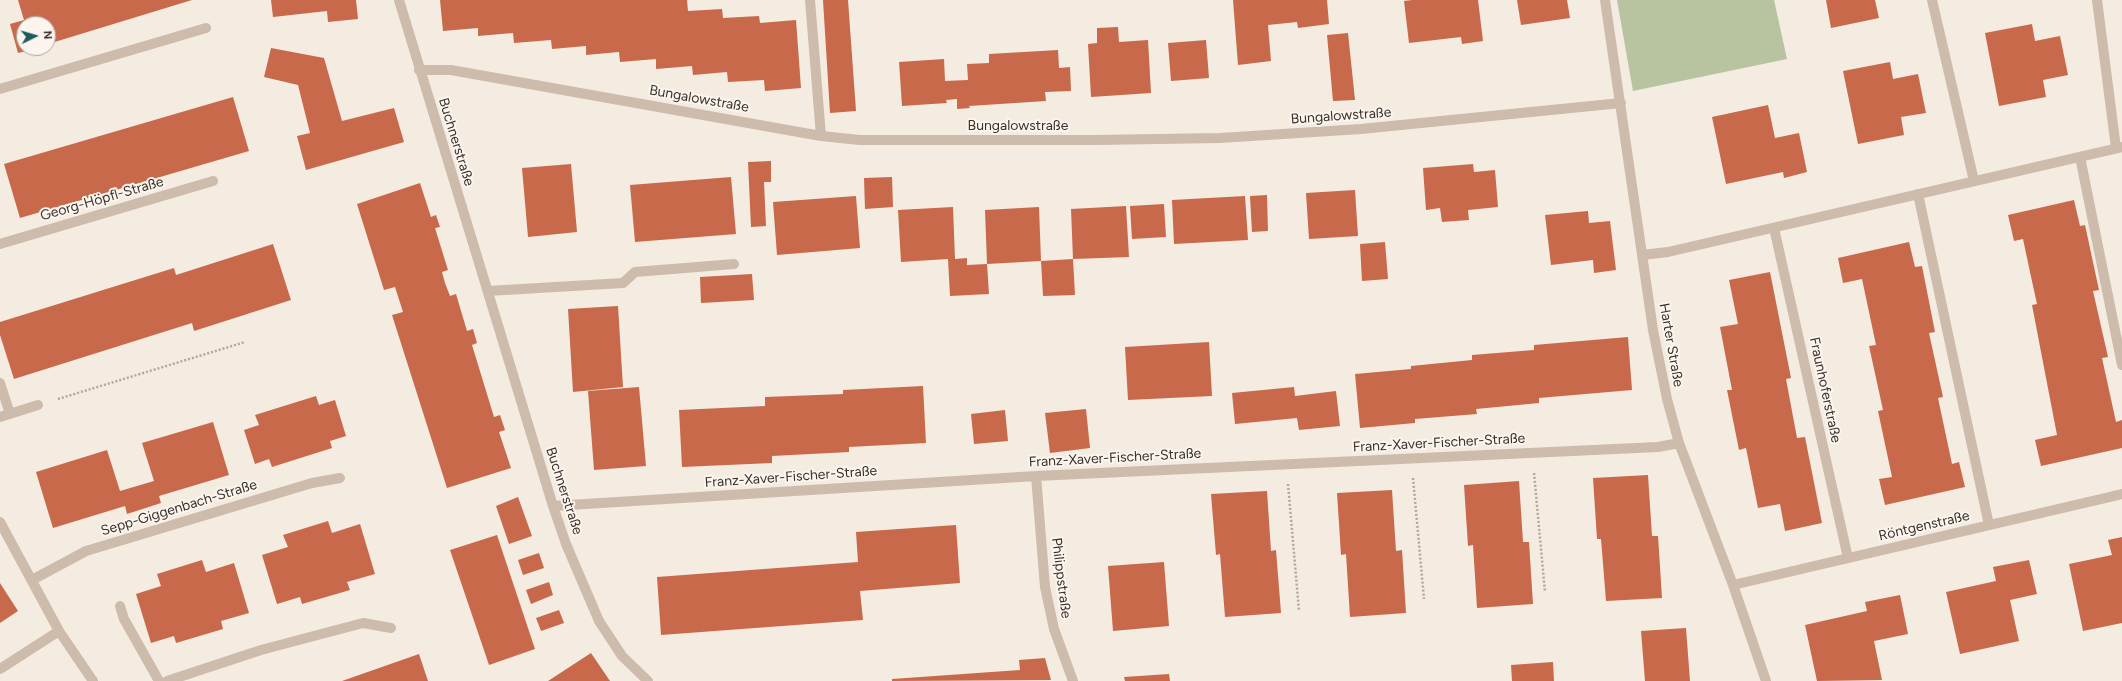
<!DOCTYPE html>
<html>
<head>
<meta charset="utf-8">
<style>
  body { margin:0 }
  #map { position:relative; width:2122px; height:681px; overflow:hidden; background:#f4ebe1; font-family:Figtree,sans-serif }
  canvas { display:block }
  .north { position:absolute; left:16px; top:16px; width:40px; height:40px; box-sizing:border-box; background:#fbf5ee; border:1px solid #aea6a0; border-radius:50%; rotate:85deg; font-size:11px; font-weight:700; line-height:16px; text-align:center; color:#3b302b }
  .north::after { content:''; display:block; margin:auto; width:14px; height:18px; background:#1f5a5e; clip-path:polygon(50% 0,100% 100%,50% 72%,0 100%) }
</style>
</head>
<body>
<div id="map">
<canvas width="2122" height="681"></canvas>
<div class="north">N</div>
</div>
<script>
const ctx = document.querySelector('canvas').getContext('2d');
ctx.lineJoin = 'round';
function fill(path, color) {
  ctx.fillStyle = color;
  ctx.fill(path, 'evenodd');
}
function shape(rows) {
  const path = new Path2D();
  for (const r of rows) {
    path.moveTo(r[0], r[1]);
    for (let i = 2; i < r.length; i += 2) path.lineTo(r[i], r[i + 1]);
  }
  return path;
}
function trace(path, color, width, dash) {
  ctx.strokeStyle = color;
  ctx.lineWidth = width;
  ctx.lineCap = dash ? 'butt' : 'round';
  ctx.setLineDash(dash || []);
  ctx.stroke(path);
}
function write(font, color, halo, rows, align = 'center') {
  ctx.font = font + ' Figtree,sans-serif';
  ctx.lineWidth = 4;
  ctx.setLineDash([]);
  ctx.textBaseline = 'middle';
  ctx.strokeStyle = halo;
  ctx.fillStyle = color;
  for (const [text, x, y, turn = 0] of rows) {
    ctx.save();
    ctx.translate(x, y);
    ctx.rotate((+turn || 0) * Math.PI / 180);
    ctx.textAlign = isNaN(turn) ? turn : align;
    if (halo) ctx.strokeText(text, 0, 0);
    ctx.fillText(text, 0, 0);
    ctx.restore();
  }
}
const green = shape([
  [1617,0,1774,0,1787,59,1633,91]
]);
const building = shape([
  [18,0,192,0,48,44,48,24,24,24,24,48,35,49,18,53,10,24,24,20],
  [271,0,356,0,358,19,328,22,327,11,273,17],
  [440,0,687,0,688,11,722,9,723,18,759,16,760,23,796,20,801,88,765,91,764,80,728,82,727,72,693,75,692,66,656,69,656,59,620,62,619,52,586,55,586,46,552,49,551,40,514,43,513,33,478,36,478,28,443,31],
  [823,0,848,0,856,111,830,113],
  [1233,0,1327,0,1329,24,1298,28,1297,22,1268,25,1271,61,1238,65],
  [1412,0,1478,0,1483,41,1462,44,1461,37,1409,43,1404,1],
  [1517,0,1567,0,1570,18,1521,25],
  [1826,0,1875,0,1879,18,1831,28],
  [2032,24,2035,41,2060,36,2068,75,2043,80,2046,97,1999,106,1985,33],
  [1118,27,1119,42,1148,40,1151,93,1091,97,1088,44,1097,43,1097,28],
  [1348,33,1355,100,1333,101,1327,35],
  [1206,40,1209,78,1171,81,1168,43],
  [271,48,324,58,342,121,394,108,404,142,306,170,297,136,310,133,298,85,264,77],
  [1058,50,1059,68,1070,67,1071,91,1045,92,1046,101,969,106,970,108,957,109,957,99,946,100,947,103,902,106,899,62,944,59,945,81,968,80,967,64,989,63,989,54],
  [1890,62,1893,79,1918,74,1926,113,1901,117,1904,135,1858,144,1843,71],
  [233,97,249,151,20,218,4,164],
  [1768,105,1775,138,1799,133,1807,172,1784,178,1783,172,1726,184,1712,117],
  [771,161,771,182,764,182,766,226,751,227,748,162],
  [571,164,577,232,528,237,522,168],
  [1473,164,1474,172,1495,170,1498,207,1468,210,1469,220,1442,222,1440,208,1426,210,1423,168],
  [731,177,736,234,635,242,630,185],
  [892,177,893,207,865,209,864,178],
  [420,183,431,217,436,215,440,227,435,228,448,270,442,272,445,283,450,296,456,294,467,331,473,329,477,343,472,345,494,417,500,415,505,430,499,432,511,468,447,488,392,315,403,312,395,287,384,290,357,204],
  [1355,190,1358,236,1309,239,1306,193],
  [1267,195,1268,231,1252,232,1250,196],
  [856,196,860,248,777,255,773,202],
  [1245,196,1248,240,1174,244,1172,200],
  [2074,200,2080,226,2085,225,2099,290,2093,291,2108,357,2102,358,2116,422,2122,420,2122,448,2041,466,2035,440,2057,435,2032,305,2037,304,2030,272,2023,239,2014,241,2008,215],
  [1164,204,1166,237,1132,239,1130,206],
  [1126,206,1129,257,1073,259,1071,209],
  [953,207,955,259,967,258,967,265,987,264,989,294,950,296,948,259,901,262,898,210],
  [1039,207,1041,261,987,264,985,210],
  [1588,211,1589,223,1610,221,1616,270,1594,273,1593,260,1551,265,1545,215],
  [1385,242,1388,279,1362,281,1360,244],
  [1909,242,1915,267,1922,266,1935,332,1929,333,1943,397,1938,398,1952,464,1959,462,1965,487,1885,505,1879,479,1892,477,1878,411,1883,410,1869,346,1876,345,1862,279,1843,283,1838,258],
  [273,244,291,300,194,331,192,323,14,379,0,335,0,322,174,268,176,275],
  [1073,259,1075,295,1043,296,1041,261],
  [1770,272,1791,378,1786,379,1797,438,1805,437,1822,523,1785,531,1780,504,1758,508,1746,448,1739,450,1727,390,1732,390,1720,327,1738,324,1729,280],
  [752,274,754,300,701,303,700,277],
  [618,306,623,387,573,392,568,309],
  [1628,337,1632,390,1539,398,1539,403,1476,409,1477,414,1415,419,1415,423,1360,428,1355,374,1411,369,1411,366,1472,360,1472,355,1534,350,1534,345],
  [1209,342,1212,396,1128,400,1125,347],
  [923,386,926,443,849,447,849,452,772,456,772,463,682,467,679,410,765,406,765,397,843,394,843,390],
  [639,387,646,466,594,470,588,391],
  [1294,387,1295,396,1336,391,1340,426,1299,430,1297,418,1235,424,1232,393],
  [316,396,319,405,335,400,346,436,330,441,332,448,272,467,269,459,255,464,244,430,259,425,255,415],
  [1086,409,1090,448,1050,453,1045,413],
  [1005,410,1008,441,974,444,971,414],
  [213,422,229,475,159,496,161,503,127,514,125,506,53,528,36,472,107,450,120,491,154,481,142,443],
  [1648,475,1652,536,1658,536,1662,598,1606,601,1601,539,1597,539,1593,478],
  [1519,481,1523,542,1529,542,1533,604,1477,608,1473,545,1468,546,1464,485],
  [1392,490,1396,551,1402,550,1406,613,1350,617,1346,554,1341,555,1337,493],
  [1267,491,1271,551,1276,550,1281,613,1225,617,1220,554,1216,555,1211,494],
  [518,497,532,536,509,544,496,506],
  [328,521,332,533,360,524,375,574,347,582,350,590,302,604,300,597,277,604,262,555,288,547,283,535],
  [956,525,960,583,860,591,863,620,661,635,657,577,858,562,856,532],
  [497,535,535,649,489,665,450,550],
  [2122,537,2122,623,2083,631,2069,564,2112,555,2108,540],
  [539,553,544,568,523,575,518,560],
  [202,560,206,572,234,563,249,613,221,621,223,629,176,643,174,636,151,643,136,594,161,586,157,574],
  [2029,560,2037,594,2010,600,2019,641,1960,654,1946,592,1996,581,1993,567],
  [1164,562,1169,626,1113,631,1108,566],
  [549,582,553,595,531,604,526,590],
  [0,583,18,611,0,623],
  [1900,595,1908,634,1874,641,1882,680,1817,681,1805,625,1867,611,1865,602],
  [559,610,564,623,541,631,536,618],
  [1686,628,1690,681,1645,681,1641,631],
  [591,653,610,681,548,681],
  [419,654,428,681,342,681],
  [1045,658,1051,680,892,681,892,679,1020,670,1019,660],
  [1553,662,1554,681,1512,681,1511,665],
  [1169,674,1170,681,1125,681,1124,677]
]);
const path = shape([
  [58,399,245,342],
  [1534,473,1545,592],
  [1413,478,1424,599],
  [1288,484,1299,611]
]);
const minor = shape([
  [399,0,553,506,566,544,599,621,622,656,648,681],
  [810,0,821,136],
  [1605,0,1653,330,1667,399,1679,443,1733,585,1766,681],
  [1932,0,1974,181],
  [2097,0,2116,148],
  [419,70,451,70,821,136,860,140,1097,140,1220,138,1361,129,1621,103],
  [0,89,206,28],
  [2080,157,2122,365],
  [1918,194,1989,525],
  [1774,228,1848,558],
  [0,244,213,181],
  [1642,255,1668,252,2122,147],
  [488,291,623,283,635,272,734,264],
  [0,383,10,414],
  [0,417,38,405],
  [1036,476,1045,587,1054,629,1073,681],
  [553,506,1036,476,1658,447,1679,443],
  [0,522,59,631,93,681],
  [32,580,86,551,312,483,340,478],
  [1733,585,2122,494],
  [120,606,124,619,159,681],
  [0,669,59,631],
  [167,681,261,650,363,623,391,628]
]);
const streetNames = [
  ["Bungalowstraße",699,99,10],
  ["Bungalowstraße",1341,116,-4],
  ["Bungalowstraße",1018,126],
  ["Buchnerstraße",456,142,73],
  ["Georg-Höpfl-Straße",102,199,-16],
  ["Harter Straße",1671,345,80],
  ["Fraunhoferstraße",1825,390,78],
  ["Franz-Xaver-Fischer-Straße",1439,443,-3],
  ["Franz-Xaver-Fischer-Straße",1115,458,-3],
  ["Franz-Xaver-Fischer-Straße",791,477,-4],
  ["Buchnerstraße",564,491,72],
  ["Sepp-Giggenbach-Straße",179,508,-17],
  ["Röntgenstraße",1924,526,-13],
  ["Philippstraße",1061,578,83]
];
fill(green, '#b8c4a0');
fill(building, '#c8694b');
trace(path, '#b9a596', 2.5, [2, 2]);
trace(minor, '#cdbbac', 10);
write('14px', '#3b302b', '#fbf5ee', streetNames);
</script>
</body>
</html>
